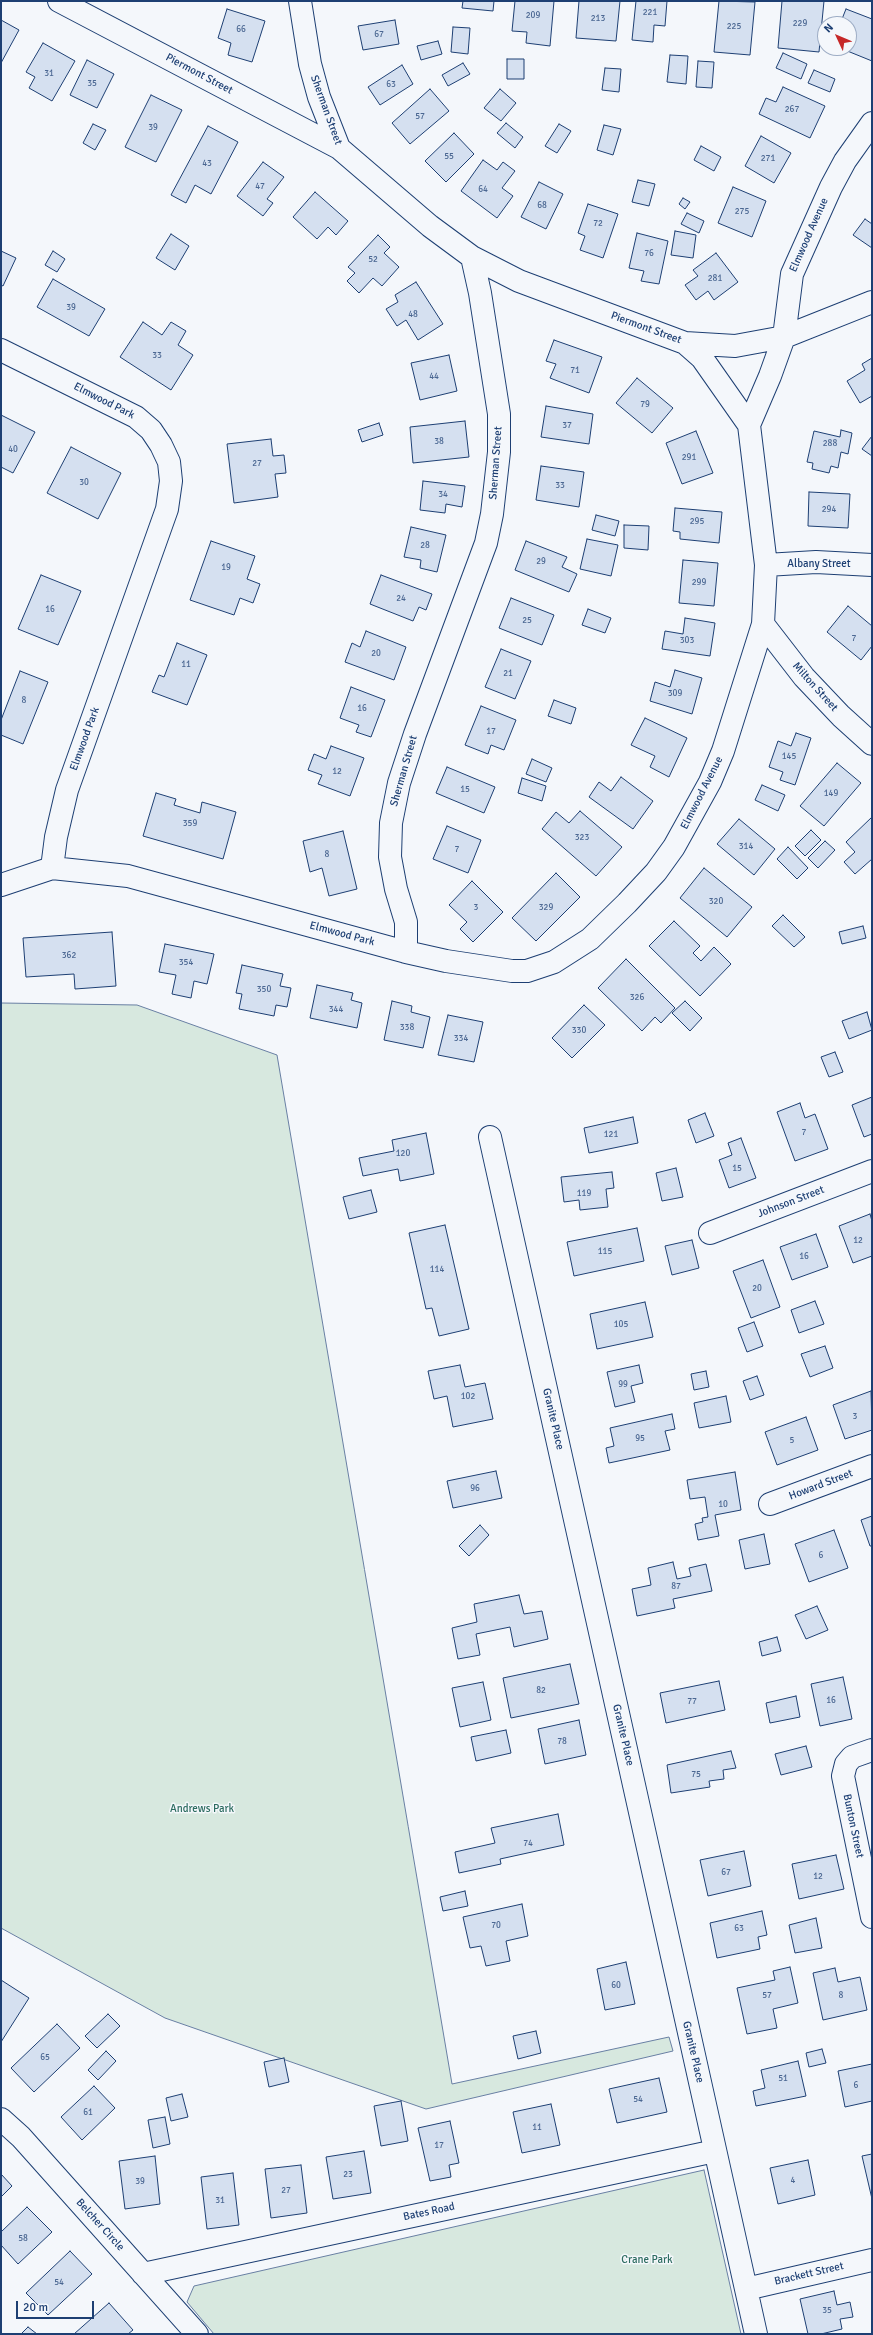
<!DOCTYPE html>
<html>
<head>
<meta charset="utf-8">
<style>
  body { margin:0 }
  #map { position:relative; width:873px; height:2335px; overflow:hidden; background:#f4f7fb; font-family:Signika,sans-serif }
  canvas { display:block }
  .frame { position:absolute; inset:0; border:2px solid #1d3f73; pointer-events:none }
  .north { position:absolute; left:817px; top:16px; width:40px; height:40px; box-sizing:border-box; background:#f4f7fb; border:1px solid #9eadc5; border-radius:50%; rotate:314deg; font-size:11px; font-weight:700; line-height:16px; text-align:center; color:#1d3f73 }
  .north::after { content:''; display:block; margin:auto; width:14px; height:18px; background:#c62828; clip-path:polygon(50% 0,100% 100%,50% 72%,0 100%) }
  .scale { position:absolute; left:16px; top:2301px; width:78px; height:18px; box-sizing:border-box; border:2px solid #1d3f73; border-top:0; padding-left:5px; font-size:12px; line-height:14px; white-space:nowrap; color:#1d3f73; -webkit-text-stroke:3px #f4f7fb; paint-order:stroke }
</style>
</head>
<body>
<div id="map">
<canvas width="873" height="2335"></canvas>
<div class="frame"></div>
<div class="north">N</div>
<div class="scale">20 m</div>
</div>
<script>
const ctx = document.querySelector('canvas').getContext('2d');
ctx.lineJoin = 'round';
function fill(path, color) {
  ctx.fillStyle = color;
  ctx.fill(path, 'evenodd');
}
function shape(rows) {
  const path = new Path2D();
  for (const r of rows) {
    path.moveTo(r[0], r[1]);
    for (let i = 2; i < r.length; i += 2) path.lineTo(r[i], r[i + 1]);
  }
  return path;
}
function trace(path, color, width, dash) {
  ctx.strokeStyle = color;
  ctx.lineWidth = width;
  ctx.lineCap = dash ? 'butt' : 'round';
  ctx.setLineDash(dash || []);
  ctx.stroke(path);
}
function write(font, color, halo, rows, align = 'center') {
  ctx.font = font + ' Signika,sans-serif';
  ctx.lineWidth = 3;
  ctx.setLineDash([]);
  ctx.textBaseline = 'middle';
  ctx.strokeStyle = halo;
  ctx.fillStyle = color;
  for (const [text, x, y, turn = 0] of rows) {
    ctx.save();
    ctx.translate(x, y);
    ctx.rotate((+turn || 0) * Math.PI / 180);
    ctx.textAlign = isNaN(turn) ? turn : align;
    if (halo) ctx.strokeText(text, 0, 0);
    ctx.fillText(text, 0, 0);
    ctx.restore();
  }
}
const green = shape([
  [1,1003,137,1005,277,1055,452,2084,669,2037,673,2051,426,2109,165,2018,1,1928,1,1003],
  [704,2170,741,2334,214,2334,187,2302,194,2286,704,2170]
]);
const building = shape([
  [463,1,494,1,493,11,462,8,463,1],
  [515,1,554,1,550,46,526,43,527,32,512,31,515,1],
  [579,1,620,1,616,41,576,38,579,1],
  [636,1,667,1,665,26,654,25,653,42,632,40,636,1],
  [719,1,755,2,750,55,714,52,719,1],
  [782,1,824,1,819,52,778,48,782,1],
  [227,9,265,21,252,62,228,55,231,43,218,38,227,9],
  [846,9,872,19,872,61,840,48,849,48,849,24,840,24,846,9],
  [1,20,19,30,1,63,1,20],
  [395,20,399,44,363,50,358,26,395,20],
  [453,27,470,28,468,54,451,52,453,27],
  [438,41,442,54,421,60,417,46,438,41],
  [43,43,75,61,52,101,29,88,35,77,26,72,43,43],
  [783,53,807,64,801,79,776,68,783,53],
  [670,55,688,56,686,84,667,82,670,55],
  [507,59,524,59,524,79,507,79,507,59],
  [87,60,114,74,97,108,70,95,87,60],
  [698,61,714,62,712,88,696,87,698,61],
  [463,63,470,74,448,86,442,75,463,63],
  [402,65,413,84,380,105,368,87,402,65],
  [605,68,621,69,619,92,602,90,605,68],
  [814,70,835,79,830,92,808,83,814,70],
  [783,87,825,106,810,138,759,114,766,98,776,102,783,87],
  [430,89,449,111,410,144,392,123,430,89],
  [500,89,516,103,501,121,484,108,500,89],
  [151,95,182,110,156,162,125,147,151,95],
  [506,123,523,137,515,148,497,133,506,123],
  [93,124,106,130,95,150,83,143,93,124],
  [559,124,571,131,557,153,545,146,559,124],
  [604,125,621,129,613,155,597,150,604,125],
  [208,126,238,142,211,194,195,185,186,203,171,195,208,126],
  [454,133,474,154,446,182,425,161,454,133],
  [761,136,791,153,774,183,745,166,761,136],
  [701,146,721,157,714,171,694,160,701,146],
  [483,160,497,170,503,162,515,171,502,188,513,196,497,218,461,191,483,160],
  [263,162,284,177,267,199,273,203,263,216,237,196,263,162],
  [638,180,655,184,649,206,632,202,638,180],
  [539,182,563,194,546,229,521,217,539,182],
  [733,187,766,201,752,237,718,223,733,187],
  [315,192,348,221,336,235,328,227,317,239,293,217,315,192],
  [683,198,690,202,685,209,679,204,683,198],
  [588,204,618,214,603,258,580,250,585,236,578,233,588,204],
  [687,213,704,221,699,233,681,224,687,213],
  [865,219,872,224,872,248,853,235,865,219],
  [675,231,696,235,693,258,671,255,675,231],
  [637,233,668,241,659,284,641,281,644,271,629,268,637,233],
  [171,234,189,246,175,270,156,258,171,234],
  [378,235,390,247,384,253,399,267,382,286,373,278,359,293,347,281,355,273,348,267,378,235],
  [1,251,16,258,3,286,1,285,1,251],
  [53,251,65,259,57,272,45,265,53,251],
  [716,253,738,282,714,300,708,291,696,300,685,285,698,276,693,270,716,253],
  [53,279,105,309,89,336,37,307,53,279],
  [416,282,443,324,418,340,406,320,397,326,386,309,398,302,395,295,416,282],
  [143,322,162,335,171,322,186,331,178,345,193,355,171,390,120,357,143,322],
  [554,340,602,357,589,393,550,378,556,364,546,361,554,340],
  [449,355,457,391,420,400,411,363,449,355],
  [872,358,872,396,860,403,847,381,865,370,862,364,872,358],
  [637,378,673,408,652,433,616,403,637,378],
  [546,406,593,414,589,444,541,437,546,406],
  [1,415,35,432,13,473,1,467,1,415],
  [465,421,469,457,413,463,410,427,465,421],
  [379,423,383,435,362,442,358,430,379,423],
  [841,430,852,433,848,454,841,452,838,468,831,466,829,473,812,469,813,463,807,462,814,431,840,437,841,430],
  [696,431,713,473,682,484,666,443,696,431],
  [872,436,872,456,862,449,872,436],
  [271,439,273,456,284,455,286,473,275,474,278,497,234,503,227,444,271,439],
  [71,447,121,473,98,519,47,493,71,447],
  [541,466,584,472,579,507,536,500,541,466],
  [423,481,465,486,462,507,446,504,445,513,420,510,423,481],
  [809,492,850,494,848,528,808,526,809,492],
  [675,508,722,512,719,543,680,539,680,532,673,531,675,508],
  [596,515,619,521,615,536,592,530,596,515],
  [624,525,649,526,648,550,624,548,624,525],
  [411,527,446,535,437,572,420,568,421,560,404,557,411,527],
  [587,539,618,545,611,576,580,569,587,539],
  [211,541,255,556,247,579,260,584,253,603,240,598,234,615,190,600,211,541],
  [526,541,567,557,562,567,577,574,569,592,515,570,526,541],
  [683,560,718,563,714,606,679,603,683,560],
  [41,575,81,591,58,645,18,629,41,575],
  [381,575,432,594,426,610,419,607,413,621,370,604,381,575],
  [511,598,554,615,542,645,499,628,511,598],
  [848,606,872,626,872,646,861,660,827,632,848,606],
  [588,609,611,618,605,633,582,625,588,609],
  [685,618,715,623,710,656,662,649,665,631,683,634,685,618],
  [366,631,406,647,394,680,345,662,352,643,360,647,366,631],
  [177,643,207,655,187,705,152,692,159,675,164,677,177,643],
  [501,649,531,661,515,699,485,687,501,649],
  [675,670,702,678,692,714,650,701,655,682,670,687,675,670],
  [20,671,48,682,23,744,1,735,1,720,20,671],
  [351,687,385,700,371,737,356,732,359,725,340,718,351,687],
  [554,700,576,708,571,724,548,716,554,700],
  [481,706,516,720,504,750,491,745,488,754,465,745,481,706],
  [645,718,687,738,669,777,650,767,655,756,631,745,645,718],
  [796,733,811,738,795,785,780,780,783,772,769,767,778,741,791,746,796,733],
  [331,746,364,758,350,796,318,784,322,775,308,770,314,754,326,759,331,746],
  [532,759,552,768,546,782,526,774,532,759],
  [837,763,861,783,824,826,800,806,837,763],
  [447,767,495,787,484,813,436,793,447,767],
  [621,777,653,801,633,829,589,797,599,782,611,791,621,777],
  [522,778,546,786,542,801,518,793,522,778],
  [762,785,785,795,778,811,755,800,762,785],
  [156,793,176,799,174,805,200,813,202,802,236,812,223,859,143,836,156,793],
  [580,811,622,847,596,876,542,829,556,812,569,823,580,811],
  [872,817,872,859,855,874,844,862,855,852,846,842,872,817],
  [739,819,775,849,754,875,717,844,739,819],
  [447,826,481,840,468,873,433,859,447,826],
  [811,830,821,840,805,856,795,846,811,830],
  [343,831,357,889,329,896,322,868,310,872,303,841,343,831],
  [825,841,835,850,818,868,808,858,825,841],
  [788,847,808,868,797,879,777,859,788,847],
  [704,868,752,907,727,937,680,898,704,868],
  [556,873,580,897,536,941,512,918,556,873],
  [472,881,503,912,473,942,460,929,467,922,449,905,472,881],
  [783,915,805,937,794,947,772,926,783,915],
  [674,921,700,946,693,953,701,961,714,947,731,964,700,996,649,946,674,921],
  [863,926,866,938,842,944,839,932,863,926],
  [112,932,116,986,75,989,74,974,26,977,23,938,112,932],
  [165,944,214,954,207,984,194,981,191,998,172,994,176,975,159,972,165,944],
  [626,959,675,1008,661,1023,655,1017,642,1031,598,988,626,959],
  [242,965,283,974,280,986,291,988,287,1007,276,1005,274,1016,239,1009,242,994,236,993,242,965],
  [317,985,353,993,351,1000,362,1003,357,1028,310,1018,317,985],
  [392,1001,412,1006,411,1012,430,1017,423,1048,384,1040,392,1001],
  [685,1001,702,1018,690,1031,672,1013,685,1001],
  [584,1005,605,1025,572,1058,552,1038,584,1005],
  [867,1012,872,1030,849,1039,842,1021,867,1012],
  [448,1015,483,1022,474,1062,438,1055,448,1015],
  [835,1052,843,1072,829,1077,821,1057,835,1052],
  [872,1097,872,1134,864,1137,852,1105,872,1097],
  [800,1103,805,1118,815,1114,828,1149,795,1161,777,1112,800,1103],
  [705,1113,714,1136,696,1143,688,1120,705,1113],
  [633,1117,638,1143,589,1153,584,1128,633,1117],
  [426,1133,434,1174,400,1181,398,1169,363,1176,359,1158,394,1151,392,1140,426,1133],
  [741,1138,756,1178,729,1188,719,1160,732,1155,728,1143,741,1138],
  [676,1168,683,1197,662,1201,656,1173,676,1168],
  [612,1172,614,1188,606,1189,608,1207,580,1210,579,1200,564,1202,561,1177,612,1172],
  [371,1190,377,1212,349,1219,343,1197,371,1190],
  [870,1214,872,1221,872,1256,853,1263,839,1226,870,1214],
  [445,1225,469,1329,439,1336,432,1308,426,1309,409,1233,445,1225],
  [637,1228,644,1261,574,1276,567,1242,637,1228],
  [816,1234,828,1267,792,1280,780,1247,816,1234],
  [692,1240,699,1268,672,1275,665,1246,692,1240],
  [763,1260,780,1307,751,1318,733,1271,763,1260],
  [815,1301,824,1324,799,1333,791,1310,815,1301],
  [645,1302,653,1337,597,1349,590,1314,645,1302],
  [754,1322,763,1346,747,1352,738,1328,754,1322],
  [825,1346,833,1368,810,1377,801,1354,825,1346],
  [460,1365,465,1387,485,1383,493,1419,453,1427,447,1396,434,1399,428,1371,460,1365],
  [639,1365,643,1383,631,1386,635,1402,615,1407,607,1372,639,1365],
  [706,1371,709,1387,694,1390,691,1374,706,1371],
  [757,1376,764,1395,750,1400,743,1381,757,1376],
  [871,1391,872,1430,845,1439,833,1405,871,1391],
  [726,1396,731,1422,699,1428,694,1403,726,1396],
  [672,1414,675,1429,665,1431,670,1450,609,1463,606,1448,614,1446,610,1428,672,1414],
  [806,1417,818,1450,777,1465,765,1432,806,1417],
  [496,1471,502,1498,453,1508,447,1481,496,1471],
  [735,1472,741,1510,715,1515,719,1536,698,1540,695,1524,703,1522,702,1518,708,1517,705,1497,690,1499,687,1480,735,1472],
  [872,1516,872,1546,870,1546,861,1520,872,1516],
  [480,1525,489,1535,469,1556,459,1546,480,1525],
  [834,1530,848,1568,809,1582,795,1544,834,1530],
  [764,1534,770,1564,745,1569,739,1540,764,1534],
  [673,1562,677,1579,691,1576,689,1568,706,1564,712,1591,673,1599,675,1608,637,1616,632,1589,651,1585,648,1568,673,1562],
  [519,1595,524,1614,542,1611,548,1639,514,1647,510,1627,476,1634,480,1655,458,1659,452,1628,477,1622,474,1604,519,1595],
  [817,1606,828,1630,806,1639,795,1615,817,1606],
  [777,1637,781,1651,762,1656,759,1642,777,1637],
  [570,1664,579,1704,511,1718,503,1678,570,1664],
  [843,1677,852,1719,820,1726,811,1684,843,1677],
  [719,1681,725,1710,666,1723,660,1693,719,1681],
  [483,1682,491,1720,460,1727,452,1688,483,1682],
  [796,1696,800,1717,770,1723,766,1703,796,1696],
  [579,1720,586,1755,545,1764,538,1729,579,1720],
  [506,1730,511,1753,476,1761,471,1737,506,1730],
  [806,1746,812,1767,781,1775,775,1754,806,1746],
  [731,1751,736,1768,723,1770,724,1779,709,1781,710,1787,671,1793,667,1765,731,1751],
  [558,1814,564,1845,500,1859,501,1864,459,1873,455,1852,495,1843,491,1828,558,1814],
  [744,1851,751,1886,708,1896,700,1860,744,1851],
  [836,1855,844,1889,799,1899,792,1864,836,1855],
  [465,1891,468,1906,443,1911,440,1897,465,1891],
  [522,1904,528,1936,506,1941,510,1961,486,1966,481,1946,470,1948,463,1917,522,1904],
  [762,1911,767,1935,758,1937,760,1949,717,1958,710,1923,762,1911],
  [816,1918,822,1948,795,1953,789,1925,816,1918],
  [626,1962,635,2004,605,2010,597,1969,626,1962],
  [790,1967,798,2003,773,2009,777,2028,747,2034,737,1988,775,1980,773,1971,790,1967],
  [835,1968,838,1982,860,1977,867,2010,823,2020,813,1973,835,1968],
  [1,1980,29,1998,1,2042,1,1980],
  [108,2014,120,2026,97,2048,85,2036,108,2014],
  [57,2024,80,2048,34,2092,11,2068,57,2024],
  [536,2031,541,2053,518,2059,513,2036,536,2031],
  [822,2049,826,2063,809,2067,806,2053,822,2049],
  [106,2051,116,2061,98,2080,88,2070,106,2051],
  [284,2058,289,2082,269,2087,264,2062,284,2058],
  [798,2061,806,2096,756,2106,753,2091,765,2088,761,2070,798,2061],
  [872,2064,872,2101,845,2107,838,2071,872,2064],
  [659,2078,667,2112,617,2123,609,2089,659,2078],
  [94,2086,115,2108,82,2140,61,2117,94,2086],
  [182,2094,188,2117,171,2121,166,2098,182,2094],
  [401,2101,408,2141,381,2146,374,2106,401,2101],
  [551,2104,560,2145,522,2153,513,2112,551,2104],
  [165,2117,170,2144,153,2148,148,2120,165,2117],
  [450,2121,459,2163,449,2165,451,2177,430,2181,418,2128,450,2121],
  [364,2151,371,2193,333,2199,326,2157,364,2151],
  [872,2154,872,2199,862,2156,872,2154],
  [155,2156,160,2204,125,2209,119,2161,155,2156],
  [808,2160,815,2195,778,2204,770,2168,808,2160],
  [301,2165,307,2213,271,2218,265,2169,301,2165],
  [233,2173,239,2225,207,2229,201,2177,233,2173],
  [1,2174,12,2186,1,2197,1,2174],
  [27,2207,52,2232,18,2264,1,2245,1,2232,27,2207],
  [70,2251,92,2274,48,2315,26,2293,70,2251],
  [834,2291,837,2305,850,2302,853,2317,840,2319,842,2329,821,2334,808,2334,800,2299,834,2291],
  [109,2303,133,2330,128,2334,74,2334,109,2303],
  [28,2327,37,2334,21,2334,28,2327]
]);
const street = shape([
  [59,1,339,148],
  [300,1,310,64,319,97,339,148,430,226,472,257,480,293,499,414,499,452,492,514,486,543,415,734,399,783,391,823,390,857,396,889,406,922,406,952],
  [472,257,519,281,685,343,735,346,784,337,872,302],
  [1,350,136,417,151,430,161,445,169,462,171,481,167,509,67,790,56,837,52,868,128,876,406,952,446,961,512,971,527,971,554,962,590,939,627,903,656,872,674,847,710,782,723,751,763,624,766,565,749,425,702,358,685,343],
  [749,425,770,376,784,337,792,274,831,187,845,161,872,123],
  [766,565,816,562,872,565],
  [763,624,804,677,841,716,872,744],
  [1,885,52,868],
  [490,1137,756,2334],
  [710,1233,872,1171],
  [770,1504,872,1466],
  [872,1750,852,1757,846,1764,843,1776,872,1917],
  [1,2119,21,2137,197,2334],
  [143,2274,715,2151],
  [746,2289,872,2260]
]);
const numberNames = [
  ["221",650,13],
  ["209",533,16],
  ["213",598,19],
  ["229",800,24],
  ["225",734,27],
  ["66",241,30],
  ["67",379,35],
  ["31",49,74],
  ["35",92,84],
  ["63",391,85],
  ["267",792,110],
  ["57",420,117],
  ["39",153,128],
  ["55",449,157],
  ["271",768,159],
  ["43",207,164],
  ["47",260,187],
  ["64",483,190],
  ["68",542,206],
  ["275",742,212],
  ["72",598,224],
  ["76",649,254],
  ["52",373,260],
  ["281",715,279],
  ["39",71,308],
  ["48",413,315],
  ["33",157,356],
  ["71",575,371],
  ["44",434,377],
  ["79",645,405],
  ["37",567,426],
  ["38",439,442],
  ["288",830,444],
  ["40",13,450],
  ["291",689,458],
  ["27",257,464],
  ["30",84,483],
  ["33",560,486],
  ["34",443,495],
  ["294",829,510],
  ["295",697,522],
  ["28",425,546],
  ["29",541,562],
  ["19",226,568],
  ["299",699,583],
  ["24",401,599],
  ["16",50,610],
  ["25",527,621],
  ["7",854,639],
  ["303",687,641],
  ["20",376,654],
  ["11",186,665],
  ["21",508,674],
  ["309",675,694],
  ["8",24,701],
  ["16",362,709],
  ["17",491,732],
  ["145",789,757],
  ["12",337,772],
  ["15",465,790],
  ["149",831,794],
  ["359",190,824],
  ["323",582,838],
  ["314",746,847],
  ["7",457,850],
  ["8",327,855],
  ["320",716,902],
  ["3",476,908],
  ["329",546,908],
  ["362",69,956],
  ["354",186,963],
  ["350",264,990],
  ["326",637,998],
  ["344",336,1010],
  ["338",407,1028],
  ["330",579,1031],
  ["334",461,1039],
  ["7",804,1133],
  ["121",611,1135],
  ["120",403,1154],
  ["15",737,1169],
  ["119",584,1194],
  ["12",858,1241],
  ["115",605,1252],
  ["16",804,1257],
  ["114",437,1270],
  ["20",757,1289],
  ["105",621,1325],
  ["99",623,1385],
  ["102",468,1397],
  ["3",855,1417],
  ["95",640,1439],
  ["5",792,1441],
  ["96",475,1489],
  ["10",723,1505],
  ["6",821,1556],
  ["87",676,1587],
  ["82",541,1691],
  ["16",831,1701],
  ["77",692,1702],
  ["78",562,1742],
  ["75",696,1775],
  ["74",528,1844],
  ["67",726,1873],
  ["12",818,1877],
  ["70",496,1926],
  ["63",739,1929],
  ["60",616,1986],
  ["57",767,1996],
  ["8",841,1996],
  ["65",45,2058],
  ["51",783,2079],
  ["6",856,2086],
  ["54",638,2100],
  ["61",88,2113],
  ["11",537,2128],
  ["17",439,2146],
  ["23",348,2175],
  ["4",793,2181],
  ["39",140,2182],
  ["27",286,2191],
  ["31",220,2201],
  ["58",23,2239],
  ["54",59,2283],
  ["35",827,2311]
];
const streetNames = [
  ["Piermont Street",199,74,28],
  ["Sherman Street",326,110,70],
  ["Elmwood Avenue",809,235,-66],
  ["Piermont Street",646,328,20],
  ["Elmwood Park",104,401,27],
  ["Sherman Street",496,463,-86],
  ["Albany Street",819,564],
  ["Milton Street",815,687,48],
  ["Elmwood Park",85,739,-70],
  ["Sherman Street",404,771,-74],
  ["Elmwood Avenue",702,793,-63],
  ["Elmwood Park",342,934,15],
  ["Johnson Street",791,1202,-21],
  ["Granite Place",553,1419,77],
  ["Howard Street",821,1485,-21],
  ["Granite Place",623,1735,77],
  ["Bunton Street",853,1826,78],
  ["Granite Place",693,2052,77],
  ["Bates Road",429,2212,-12],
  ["Belcher Circle",100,2225,48],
  ["Brackett Street",809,2274,-13]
];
const parkNames = [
  ["Andrews Park",202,1809],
  ["Crane Park",647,2260]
];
fill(green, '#d7e8df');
trace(green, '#687fa3', 1);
fill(building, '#d5e0f0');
trace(building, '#1d3f73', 1);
trace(street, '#1d3f73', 24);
trace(street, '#f4f7fb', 22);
write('9px', '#4b6792', null, numberNames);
write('11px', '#1d3f73', '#f4f7fb', streetNames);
write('11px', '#2c6c60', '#f4f7fb', parkNames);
</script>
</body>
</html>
